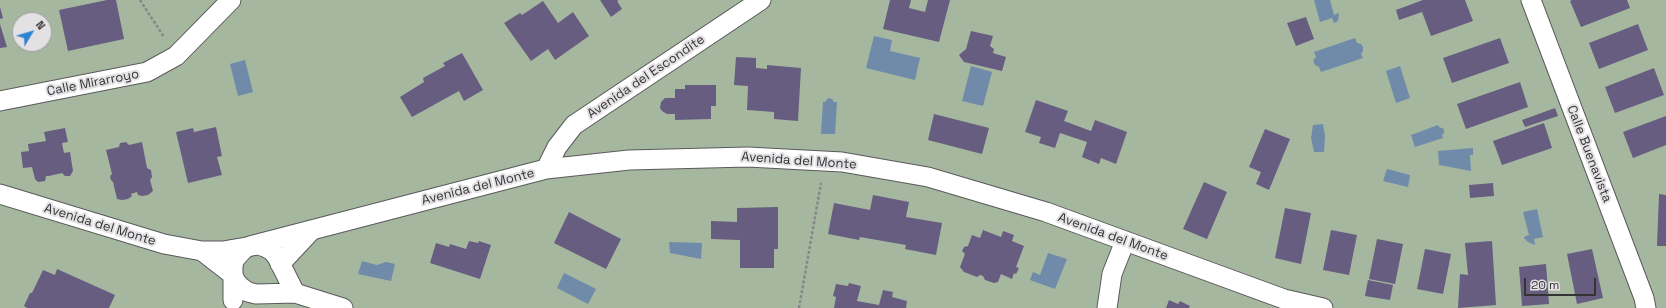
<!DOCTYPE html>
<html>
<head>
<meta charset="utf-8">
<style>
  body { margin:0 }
  #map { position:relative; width:1666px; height:308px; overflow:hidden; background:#e3e1e4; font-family:"Space Grotesk",sans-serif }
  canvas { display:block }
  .north { position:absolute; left:12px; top:12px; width:40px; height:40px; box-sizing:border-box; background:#e3e1e4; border:1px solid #9d9c9e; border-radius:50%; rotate:52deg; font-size:11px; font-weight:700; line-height:16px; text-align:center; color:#353435 }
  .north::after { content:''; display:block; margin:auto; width:14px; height:18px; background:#2c83d1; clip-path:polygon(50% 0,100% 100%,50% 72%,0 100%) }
  .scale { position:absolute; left:1524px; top:278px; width:72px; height:18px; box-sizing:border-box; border:2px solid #353435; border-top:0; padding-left:5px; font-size:12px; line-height:14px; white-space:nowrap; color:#353435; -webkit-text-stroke:3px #e3e1e4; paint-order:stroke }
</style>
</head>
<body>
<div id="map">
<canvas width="1666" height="308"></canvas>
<div class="north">N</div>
<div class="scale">20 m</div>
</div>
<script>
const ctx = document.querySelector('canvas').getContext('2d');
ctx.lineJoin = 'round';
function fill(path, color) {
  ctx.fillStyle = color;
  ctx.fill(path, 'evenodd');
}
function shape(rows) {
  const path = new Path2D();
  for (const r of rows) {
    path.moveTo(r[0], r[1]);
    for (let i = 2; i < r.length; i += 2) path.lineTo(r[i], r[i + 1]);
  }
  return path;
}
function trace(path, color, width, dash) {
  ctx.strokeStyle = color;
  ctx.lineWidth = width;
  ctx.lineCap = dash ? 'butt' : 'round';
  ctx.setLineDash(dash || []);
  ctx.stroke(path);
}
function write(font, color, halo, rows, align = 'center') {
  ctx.font = font + ' "Space Grotesk",sans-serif';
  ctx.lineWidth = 4;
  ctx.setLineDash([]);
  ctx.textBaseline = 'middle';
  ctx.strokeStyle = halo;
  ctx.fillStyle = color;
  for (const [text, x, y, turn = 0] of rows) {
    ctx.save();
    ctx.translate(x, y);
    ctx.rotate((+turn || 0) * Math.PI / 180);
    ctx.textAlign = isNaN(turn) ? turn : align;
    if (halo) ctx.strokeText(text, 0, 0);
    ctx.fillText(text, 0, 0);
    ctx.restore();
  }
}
const green = shape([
  [0,0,1666,0,1666,308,0,308],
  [20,20,44,20,44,44,20,44]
]);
const water = shape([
  [1314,0,1330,0,1334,15,1339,13,1338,21,1334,23,1332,18,1320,22],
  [874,36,892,40,890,51,920,58,915,80,866,68],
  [1355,38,1357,43,1361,44,1363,47,1363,51,1361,54,1363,58,1321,72,1319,67,1315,65,1313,60,1316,57,1314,52],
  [245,60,253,92,238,96,230,64],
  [971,66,992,72,983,106,962,101],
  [1400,66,1410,98,1396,103,1386,71],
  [828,98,832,99,834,102,837,102,835,134,821,134,823,102,825,102],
  [1323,124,1325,136,1324,152,1314,152,1311,138,1313,125],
  [1438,125,1439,127,1444,129,1444,133,1442,135,1443,138,1415,147,1411,135],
  [1473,148,1473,155,1470,155,1471,171,1439,165,1438,151],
  [1387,169,1410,175,1408,187,1383,181],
  [1537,209,1543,237,1534,239,1535,245,1528,242,1524,238,1524,237,1529,235,1523,212],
  [669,242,702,243,701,259,670,253],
  [1048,253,1067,259,1055,289,1030,280,1033,272,1040,275],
  [362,261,377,265,386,262,395,264,391,281,358,274],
  [564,273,596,289,588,304,557,288]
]);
const building = shape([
  [107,0,116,0,124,39,68,51,59,10],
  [600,0,619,0,617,1,622,9,611,17],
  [890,0,911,0,909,8,925,12,928,0,950,0,939,42,883,29],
  [1423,0,1465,0,1473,21,1431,36,1422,12,1399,20,1396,10],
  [1572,0,1627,0,1630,8,1581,27,1570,1],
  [543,1,558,23,573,12,589,36,555,60,548,49,531,61,504,23,520,13,522,15],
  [0,7,3,18,0,19],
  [1306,17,1314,39,1296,46,1287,23],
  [0,24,7,47,0,48],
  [1638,24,1648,50,1599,69,1589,43],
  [971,31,993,36,990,46,994,49,993,53,1006,57,1002,71,964,62,959,55,966,49],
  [1500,38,1509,63,1452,83,1443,58],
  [462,53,483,90,464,101,459,91,412,117,400,97,424,82,423,78,445,66,443,63],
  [736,57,756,58,756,68,767,69,767,65,801,68,798,121,774,119,774,112,747,110,748,86,734,85],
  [1654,68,1664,95,1615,113,1605,87],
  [1520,82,1528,107,1466,129,1457,104],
  [685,85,716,85,716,106,711,106,711,119,675,120,675,114,667,114,662,111,660,108,661,102,665,98,675,98,675,89,685,89],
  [1036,100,1068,111,1064,121,1091,131,1095,120,1127,132,1116,164,1101,158,1099,164,1082,157,1087,142,1060,133,1055,148,1039,143,1041,137,1025,132],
  [1555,108,1558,116,1525,127,1522,120],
  [934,114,989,128,982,154,928,140],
  [1666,116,1666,145,1633,158,1623,132],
  [1544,123,1552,148,1502,165,1493,141],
  [216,127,222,156,217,157,222,175,188,183,176,132,193,128,194,132],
  [65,128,68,142,62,143,64,153,70,152,73,171,70,176,65,176,62,173,49,176,46,176,45,181,38,182,35,179,32,167,23,168,21,152,29,151,28,144,46,141,44,132],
  [1265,129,1290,139,1269,190,1256,184,1261,172,1249,167],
  [126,142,129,145,142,142,147,168,151,170,152,177,150,180,153,191,148,195,142,196,138,195,137,192,131,194,132,196,128,199,122,200,117,199,113,182,111,180,110,176,112,174,106,150,119,147,120,143],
  [1204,182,1227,192,1207,239,1183,229],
  [1493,183,1494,196,1470,198,1469,185],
  [1659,194,1666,195,1666,246,1657,246],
  [873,195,909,202,906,217,942,223,936,255,905,249,906,245,860,237,859,240,828,234,834,203,870,210],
  [778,207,778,249,774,249,774,268,740,268,740,240,711,239,711,221,737,222,737,208],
  [1285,208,1311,213,1301,264,1275,258],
  [569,212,621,239,606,269,554,243],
  [983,230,1001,237,1003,231,1014,235,1012,241,1024,246,1016,267,1019,268,1016,274,1014,273,1012,279,1001,274,998,282,994,283,985,280,983,276,980,275,977,277,964,272,960,267,965,254,962,251,964,247,968,246,972,235,980,238],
  [1331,230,1357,235,1349,275,1323,270],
  [1377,239,1403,244,1395,284,1369,279],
  [469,241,478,243,479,241,491,245,480,279,430,263,436,243,449,247,450,244,466,249],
  [1492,241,1496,305,1458,308,1460,274,1468,275,1465,243],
  [1425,249,1451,254,1443,294,1417,289],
  [1592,249,1603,298,1577,304,1567,254],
  [1546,264,1549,304,1522,306,1519,267],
  [57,269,115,295,109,308,27,308,24,306,30,293,32,293,43,270,55,275],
  [1368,280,1393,285,1390,300,1365,296],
  [849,283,861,286,857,301,879,305,883,290,893,292,892,297,907,301,906,308,834,308,836,297,833,296,836,284,848,286],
  [1169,300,1178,304,1180,301,1190,306,1189,308,1166,308]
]);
const path = shape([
  [140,0,164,37],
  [799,308,821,183]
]);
const minor = shape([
  [1531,0,1644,298,1646,308],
  [0,101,147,72,176,56,231,0],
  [546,169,557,147,574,125,761,0],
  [0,194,164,244,202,251,223,251,258,245,265,247,272,251,277,257,295,293],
  [202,251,233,275,236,282,242,288,248,292,256,294,295,293,343,308],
  [280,264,310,232],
  [233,300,233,267,234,260,244,249,250,246,546,169,629,160,748,157,842,162,928,177,1046,212,1284,299,1323,308],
  [1107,308,1112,274,1125,241]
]);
const streetNames = [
  ["Avenida del Escondite",646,77,-34],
  ["Calle Mirarroyo",93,83,-11],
  ["Calle Buenavista",1589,154,69],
  ["Avenida del Monte",799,161,4],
  ["Avenida del Monte",478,187,-14],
  ["Avenida del Monte",100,225,17],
  ["Avenida del Monte",1113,237,20]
];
fill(green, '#a5b89f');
fill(water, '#708aaa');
fill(building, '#675d80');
trace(minor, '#5a595b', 21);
trace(path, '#878688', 2.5, [3, 2]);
trace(minor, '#fff', 19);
write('13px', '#353435', '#e3e1e4', streetNames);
</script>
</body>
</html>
